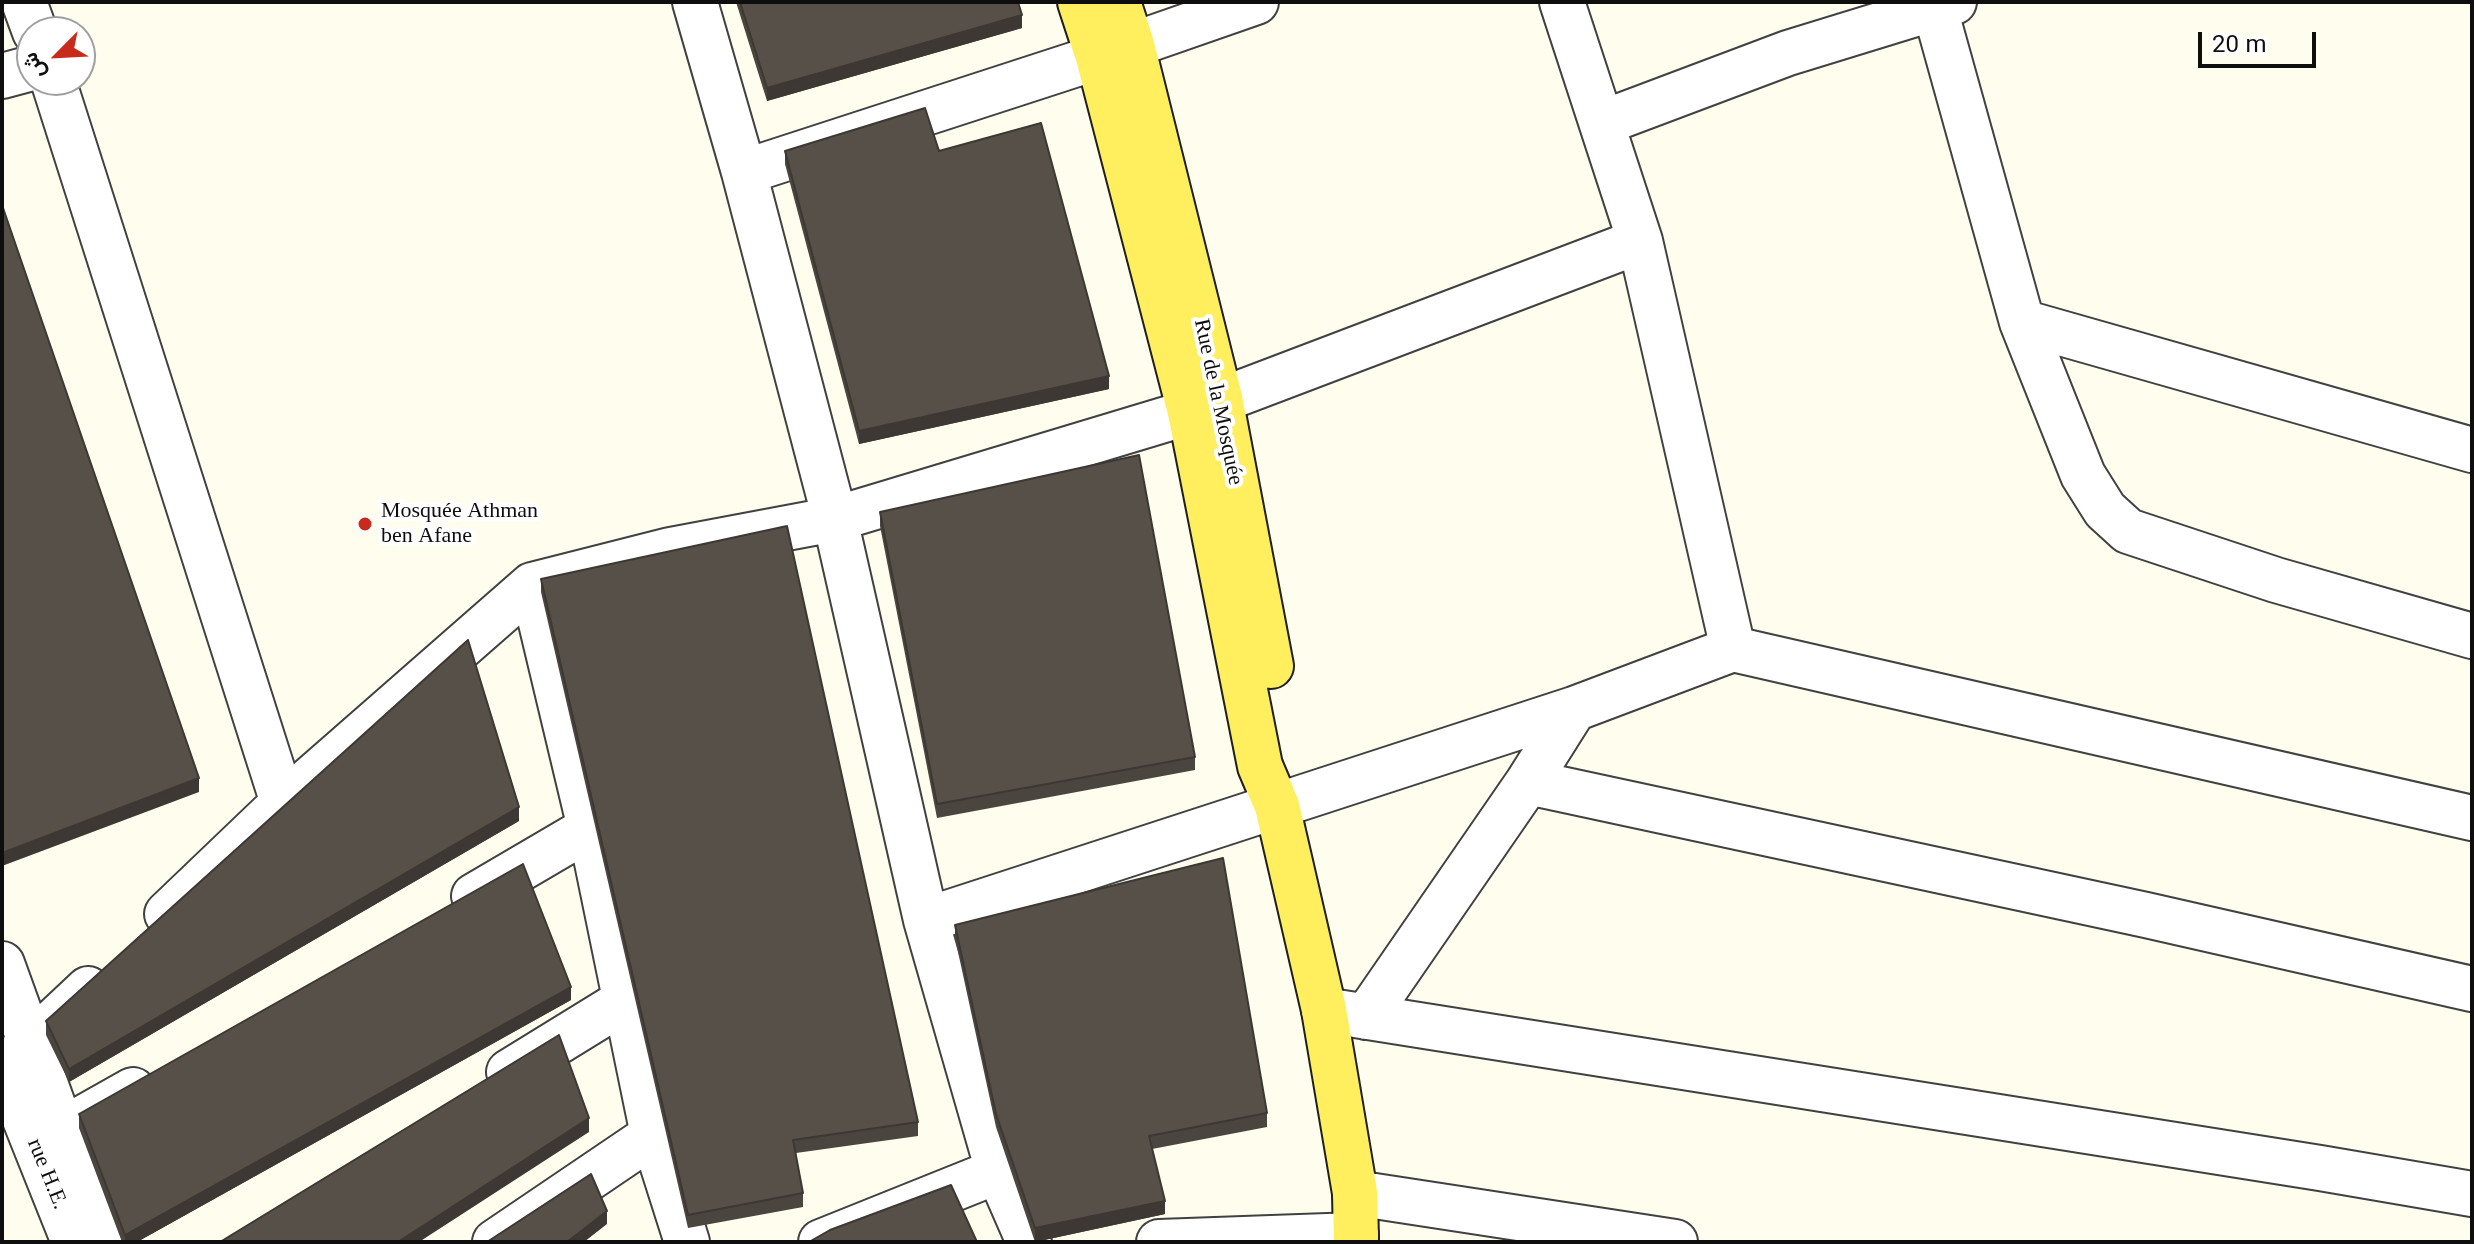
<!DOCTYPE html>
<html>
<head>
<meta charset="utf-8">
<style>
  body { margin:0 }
  #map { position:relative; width:2474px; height:1244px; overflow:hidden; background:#fffeee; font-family:Georgia,Vazirmatn,serif }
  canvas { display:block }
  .frame { position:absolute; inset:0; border:4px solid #0e0e0e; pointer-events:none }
  .north { position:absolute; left:16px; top:16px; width:80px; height:80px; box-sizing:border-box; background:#fff; border:2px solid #9f9f9f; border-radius:50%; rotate:246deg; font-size:22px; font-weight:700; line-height:32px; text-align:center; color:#0e0e0e }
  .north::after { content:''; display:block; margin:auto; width:28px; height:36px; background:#c82a1b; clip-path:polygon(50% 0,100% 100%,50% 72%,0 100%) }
  .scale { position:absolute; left:2198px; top:32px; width:118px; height:36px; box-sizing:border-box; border:4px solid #0e0e0e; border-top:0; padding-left:10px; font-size:24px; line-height:28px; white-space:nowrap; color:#0e0e0e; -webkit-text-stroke:6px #fff; paint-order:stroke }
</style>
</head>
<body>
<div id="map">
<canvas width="2474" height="1244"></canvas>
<div class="frame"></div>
<div class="north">ش</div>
<div class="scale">20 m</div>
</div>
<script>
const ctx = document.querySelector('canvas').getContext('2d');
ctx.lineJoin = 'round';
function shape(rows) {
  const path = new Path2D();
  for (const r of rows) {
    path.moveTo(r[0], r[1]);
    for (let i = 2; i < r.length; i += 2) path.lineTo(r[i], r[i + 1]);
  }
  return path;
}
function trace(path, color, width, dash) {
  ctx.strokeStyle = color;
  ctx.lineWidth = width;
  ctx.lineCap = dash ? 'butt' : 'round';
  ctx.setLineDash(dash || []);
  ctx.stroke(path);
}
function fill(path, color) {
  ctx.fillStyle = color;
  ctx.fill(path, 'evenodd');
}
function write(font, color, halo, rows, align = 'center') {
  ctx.font = font + ' Georgia,serif';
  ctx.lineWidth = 8;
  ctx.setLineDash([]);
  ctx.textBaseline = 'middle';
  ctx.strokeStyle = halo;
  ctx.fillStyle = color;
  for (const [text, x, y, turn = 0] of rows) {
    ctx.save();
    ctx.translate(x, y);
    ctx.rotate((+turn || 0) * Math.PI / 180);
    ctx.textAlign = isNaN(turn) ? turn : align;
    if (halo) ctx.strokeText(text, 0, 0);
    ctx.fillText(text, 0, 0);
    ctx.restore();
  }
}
const minor = shape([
  [24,2,35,32],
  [695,2,744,172,835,519,926,920,998,1171,1029,1242],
  [1933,2,2022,322,2083,475,2105,510,2128,531,2276,580,2472,636],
  [2,76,32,68],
  [53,80,283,803],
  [1602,123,1788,53,1954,2],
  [744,172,1098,57,1256,2],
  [2022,322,2472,450],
  [532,585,590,828,653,1135,687,1242],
  [1733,649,2472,818],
  [1528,782,2146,915,2472,989],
  [474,896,590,828],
  [167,914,283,803,532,585,670,550,835,519,1190,412,1640,241],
  [926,920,1574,709,1733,649,1640,241,1562,2],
  [2,964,62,1130,113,1242],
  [1324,1010,2320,1168,2472,1194],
  [1366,1017,1528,782,1574,709],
  [2,1062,74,1242],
  [4,1068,88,989],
  [509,1072,626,1000],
  [62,1130,133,1090],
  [1355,1193,1675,1242],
  [495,1242,653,1135],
  [821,1242,998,1171],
  [1159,1242,1356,1235]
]);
const major = shape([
  [1080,2,1098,57,1190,412,1260,766,1277,806,1324,1010,1355,1193,1356,1242],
  [1118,2,1132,45,1220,398,1271,666]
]);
const wall = shape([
  [736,2,1018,2,1022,28,767,101],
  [785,151,939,151,1109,389,859,444,785,164],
  [880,512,1195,757,1195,770,937,818,880,526],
  [541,579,918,1122,918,1136,796,1153,803,1193,803,1207,688,1228,541,592],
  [519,821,69,1082,46,1035,46,1021],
  [955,925,1267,1113,1267,1127,1152,1149,1165,1214,1035,1242,996,1127,955,938],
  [571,1000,137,1242,122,1242,79,1128,79,1114]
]);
const shadedWall = shape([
  [1022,15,1022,28,767,101,767,88],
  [1109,376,1109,389,859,444,859,431],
  [199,778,199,792,2,866,2,853],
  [519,807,519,821,69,1082,69,1069],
  [571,987,571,1000,137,1242,125,1242,125,1235],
  [589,1118,589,1132,419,1242,398,1242],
  [1165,1201,1165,1214,1035,1242,1035,1228],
  [607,1211,607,1224,584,1242,567,1242]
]);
const building = shape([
  [740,2,1018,2,1022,15,767,88,740,2],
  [925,108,939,151,1041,123,1109,376,859,431,785,151,925,108],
  [2,205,199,778,2,853,2,205],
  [1139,455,1195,757,937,804,880,512,1139,455],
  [787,526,918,1122,793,1140,803,1193,688,1215,541,579,787,526],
  [468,640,519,807,69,1069,46,1021,468,640],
  [1223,858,1267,1113,1149,1136,1165,1201,1035,1228,996,1114,955,925,1223,858],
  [523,864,571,987,125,1235,79,1114,523,864],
  [559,1035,589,1118,398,1242,220,1242,559,1035],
  [591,1174,607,1211,567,1242,487,1242,591,1174],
  [951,1185,977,1242,809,1242,830,1230,951,1185]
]);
const markers = [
  [365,524,8,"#c82a1b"]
];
const streetNames = [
  ["Rue de la Mosquée",1218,402,78],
  ["rue H.E.",47,1174,68]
];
const poiNames = [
  ["Mosquée Athman",381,511],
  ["ben Afane",381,536]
];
trace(minor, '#414141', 48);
trace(major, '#1f1f1f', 48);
trace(minor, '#fff', 44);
trace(major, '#ffee5e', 44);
fill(wall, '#4b453f');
fill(shadedWall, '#3d3833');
fill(building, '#575049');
trace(building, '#3d3833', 2);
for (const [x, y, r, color] of markers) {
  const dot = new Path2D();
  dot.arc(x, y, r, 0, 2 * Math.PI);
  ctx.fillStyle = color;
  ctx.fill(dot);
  trace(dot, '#fff', 3);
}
write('22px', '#0e0e0e', '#fff', streetNames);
write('22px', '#0e0e0e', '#fff', poiNames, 'left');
</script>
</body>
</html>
